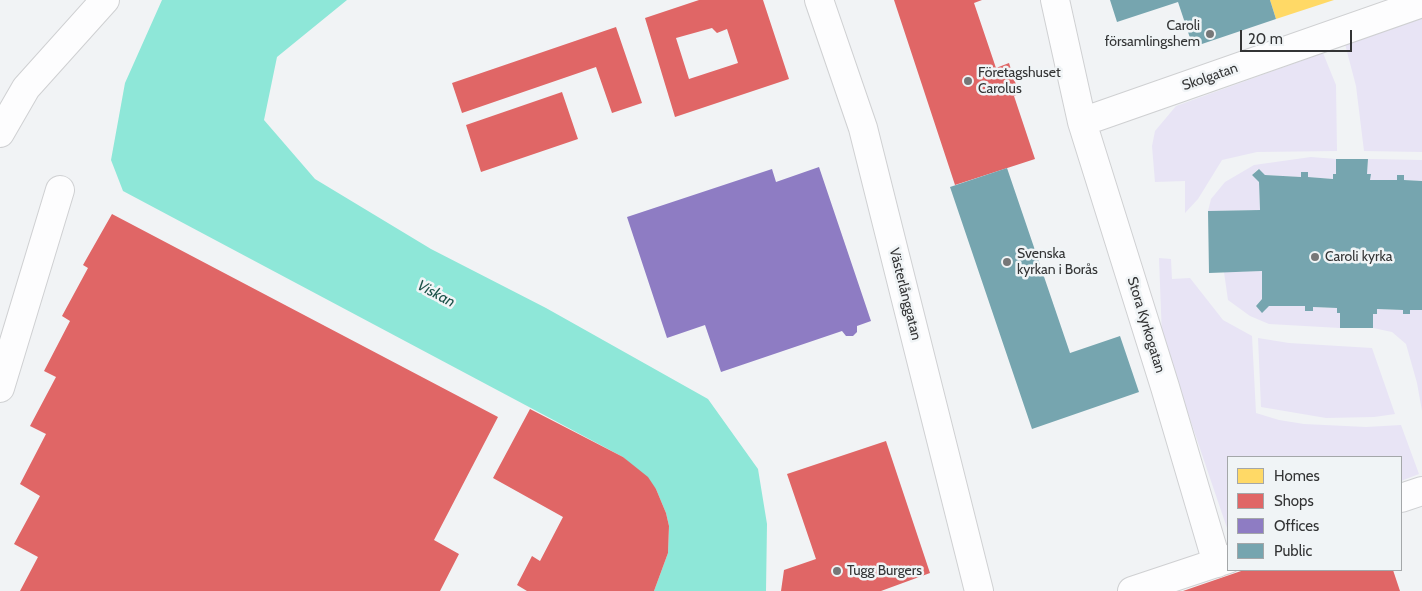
<!DOCTYPE html>
<html>
<head>
<meta charset="utf-8">
<style>
  body { margin:0 }
  #map { position:relative; width:1422px; height:591px; overflow:hidden; background:#f1f3f5; font-family:Cabin,sans-serif }
  canvas { display:block }
  .legend { position:absolute; left:1227px; top:456px; width:175px; height:115px; box-sizing:border-box; background:#f0f4f6; border:1px solid #a4a7a9; margin:0; padding:6px 9px; list-style:none; font-size:15px; color:#333435 }
  .legend li { display:flex; align-items:center; gap:10px; height:25px }
  .legend b { width:25px; border:1px solid #a4a7a9 }
  .scale { position:absolute; left:1240px; top:30px; width:112px; height:22px; box-sizing:border-box; border:2px solid #333435; border-top:0; padding-left:6px; font-size:15px; line-height:18px; white-space:nowrap; color:#333435; -webkit-text-stroke:4px #f0f4f6; paint-order:stroke }
</style>
</head>
<body>
<div id="map">
<canvas width="1422" height="591"></canvas>
<ul class="legend">
<li><b style="height:14px;background:#ffd966"></b>Homes</li>
<li><b style="height:14px;background:#e06666"></b>Shops</li>
<li><b style="height:14px;background:#8e7cc3"></b>Offices</li>
<li><b style="height:14px;background:#76a5af"></b>Public</li>
</ul>
<div class="scale">20 m</div>
</div>
<script>
const ctx = document.querySelector('canvas').getContext('2d');
ctx.lineJoin = 'round';
function fill(path, color) {
  ctx.fillStyle = color;
  ctx.fill(path, 'evenodd');
}
function shape(rows) {
  const path = new Path2D();
  for (const r of rows) {
    path.moveTo(r[0], r[1]);
    for (let i = 2; i < r.length; i += 2) path.lineTo(r[i], r[i + 1]);
  }
  return path;
}
function trace(path, color, width, dash) {
  ctx.strokeStyle = color;
  ctx.lineWidth = width;
  ctx.lineCap = dash ? 'butt' : 'round';
  ctx.setLineDash(dash || []);
  ctx.stroke(path);
}
function write(font, color, halo, rows, align = 'center') {
  ctx.font = font + ' Cabin,sans-serif';
  ctx.lineWidth = 5;
  ctx.setLineDash([]);
  ctx.textBaseline = 'middle';
  ctx.strokeStyle = halo;
  ctx.fillStyle = color;
  for (const [text, x, y, turn = 0] of rows) {
    ctx.save();
    ctx.translate(x, y);
    ctx.rotate((+turn || 0) * Math.PI / 180);
    ctx.textAlign = isNaN(turn) ? turn : align;
    if (halo) ctx.strokeText(text, 0, 0);
    ctx.fillText(text, 0, 0);
    ctx.restore();
  }
}
const green = shape([
  [1422,16,1422,152,1364,151,1356,86,1345,44],
  [1323,53,1336,85,1337,151,1257,152,1222,160,1198,199,1185,213,1185,181,1155,182,1152,146,1155,131,1176,106],
  [1311,157,1336,159,1336,174,1333,174,1333,179,1308,177,1308,172,1302,172,1301,177,1265,175,1258,169,1252,175,1259,182,1260,210,1208,211,1211,199,1225,182,1254,165],
  [1368,159,1422,160,1422,181,1404,180,1404,175,1398,175,1397,180,1370,180,1370,174,1367,174],
  [1159,258,1171,259,1172,279,1190,278,1223,320,1252,336,1256,413,1279,420,1304,424,1366,427,1401,425,1419,474,1401,481,1401,457,1228,457,1228,531,1162,337],
  [1262,271,1262,299,1256,306,1262,312,1269,306,1305,306,1306,311,1312,311,1313,307,1337,308,1340,313,1340,328,1269,324,1250,316,1228,300,1224,272],
  [1377,309,1403,310,1410,314,1410,310,1422,310,1422,411,1417,383,1406,344,1392,332,1373,328,1373,314],
  [1258,338,1289,343,1372,348,1395,414,1374,417,1326,418,1261,407]
]);
const water = shape([
  [162,0,347,0,277,57,264,120,315,179,431,249,546,308,708,399,758,469,767,524,766,591,654,591,668,553,669,526,666,513,656,489,623,457,123,191,111,160,125,83]
]);
const homes = shape([
  [1270,0,1334,0,1276,19]
]);
const shops = shape([
  [699,0,763,0,789,79,675,117,645,18],
  [712,28,717,33,727,29,738,63,689,79,676,38],
  [894,0,982,0,974,3,996,68,1009,63,1019,94,1014,96,1035,159,955,185],
  [616,27,642,103,612,113,596,67,462,113,452,83],
  [562,92,578,139,481,172,466,125],
  [112,214,498,417,434,540,459,554,440,591,20,591,38,557,14,544,40,496,20,484,46,434,30,426,56,377,44,371,70,321,62,316,88,268,83,265],
  [530,409,623,457,648,477,656,489,666,513,669,526,668,553,654,591,527,591,517,585,532,556,540,561,563,517,493,478],
  [886,441,930,573,881,591,781,591,784,570,816,559,787,474],
  [1244,570,1393,570,1400,591,1183,591]
]);
const offices = shape([
  [819,167,871,321,857,326,857,332,853,336,846,336,842,331,721,372,705,325,667,338,627,217,772,169,776,182]
]);
const public = shape([
  [1110,0,1270,0,1276,19,1193,47,1178,2,1117,22],
  [1336,159,1368,159,1367,174,1371,174,1370,180,1397,180,1397,175,1404,175,1404,180,1422,181,1422,310,1410,310,1410,314,1403,314,1403,310,1377,309,1377,314,1373,314,1373,328,1340,328,1340,313,1337,313,1337,308,1313,307,1313,311,1305,311,1305,306,1269,306,1262,313,1256,306,1262,299,1262,271,1209,273,1208,211,1260,210,1259,182,1252,175,1259,169,1265,175,1301,177,1301,172,1308,172,1308,177,1333,179,1333,174,1336,174],
  [1007,168,1070,353,1120,336,1139,392,1032,429,950,187]
]);
const minor = shape([
  [819,0,863,128,979,591],
  [1055,0,1082,122,1165,387,1217,563],
  [1082,122,1422,3],
  [0,133,26,88,105,0],
  [0,388,60,190],
  [1401,498,1422,491],
  [1132,591,1228,559]
]);
const markers = [
  [1210,34,5,"#767778"],
  [968,81,5,"#767778"],
  [1315,257,5,"#767778"],
  [1007,262,5,"#767778"],
  [837,571,5,"#767778"]
];
const poiNames = [
  ["Caroli",1200,26,"right"],
  ["församlingshem",1200,42,"right"],
  ["Företagshuset",978,73],
  ["Carolus",978,89],
  ["Svenska",1017,254],
  ["kyrkan i Borås",1017,270],
  ["Caroli kyrka",1325,257],
  ["Tugg Burgers",847,571]
];
const streetNames = [
  ["Skolgatan",1210,77,-19],
  ["Västerlånggatan",905,294,76],
  ["Stora Kyrkogatan",1146,325,73]
];
const waterNames = [
  ["Viskan",436,294,28]
];
fill(green, '#e8e4f5');
fill(water, '#8ee7d8');
fill(homes, '#ffd966');
fill(shops, '#e06666');
fill(offices, '#8e7cc3');
fill(public, '#76a5af');
trace(minor, '#cfd0d2', 30);
trace(minor, '#fdfdfe', 28);
for (const [x, y, r, color] of markers) {
  const dot = new Path2D();
  dot.arc(x, y, r, 0, 2 * Math.PI);
  ctx.fillStyle = color;
  ctx.fill(dot);
  trace(dot, '#f0f4f6', 2);
}
write('14px', '#333435', '#f0f4f6', poiNames, 'left');
write('14px', '#333435', '#f0f4f6', streetNames);
write('italic 15px', '#1c5249', '#f0f4f6', waterNames);
</script>
</body>
</html>
